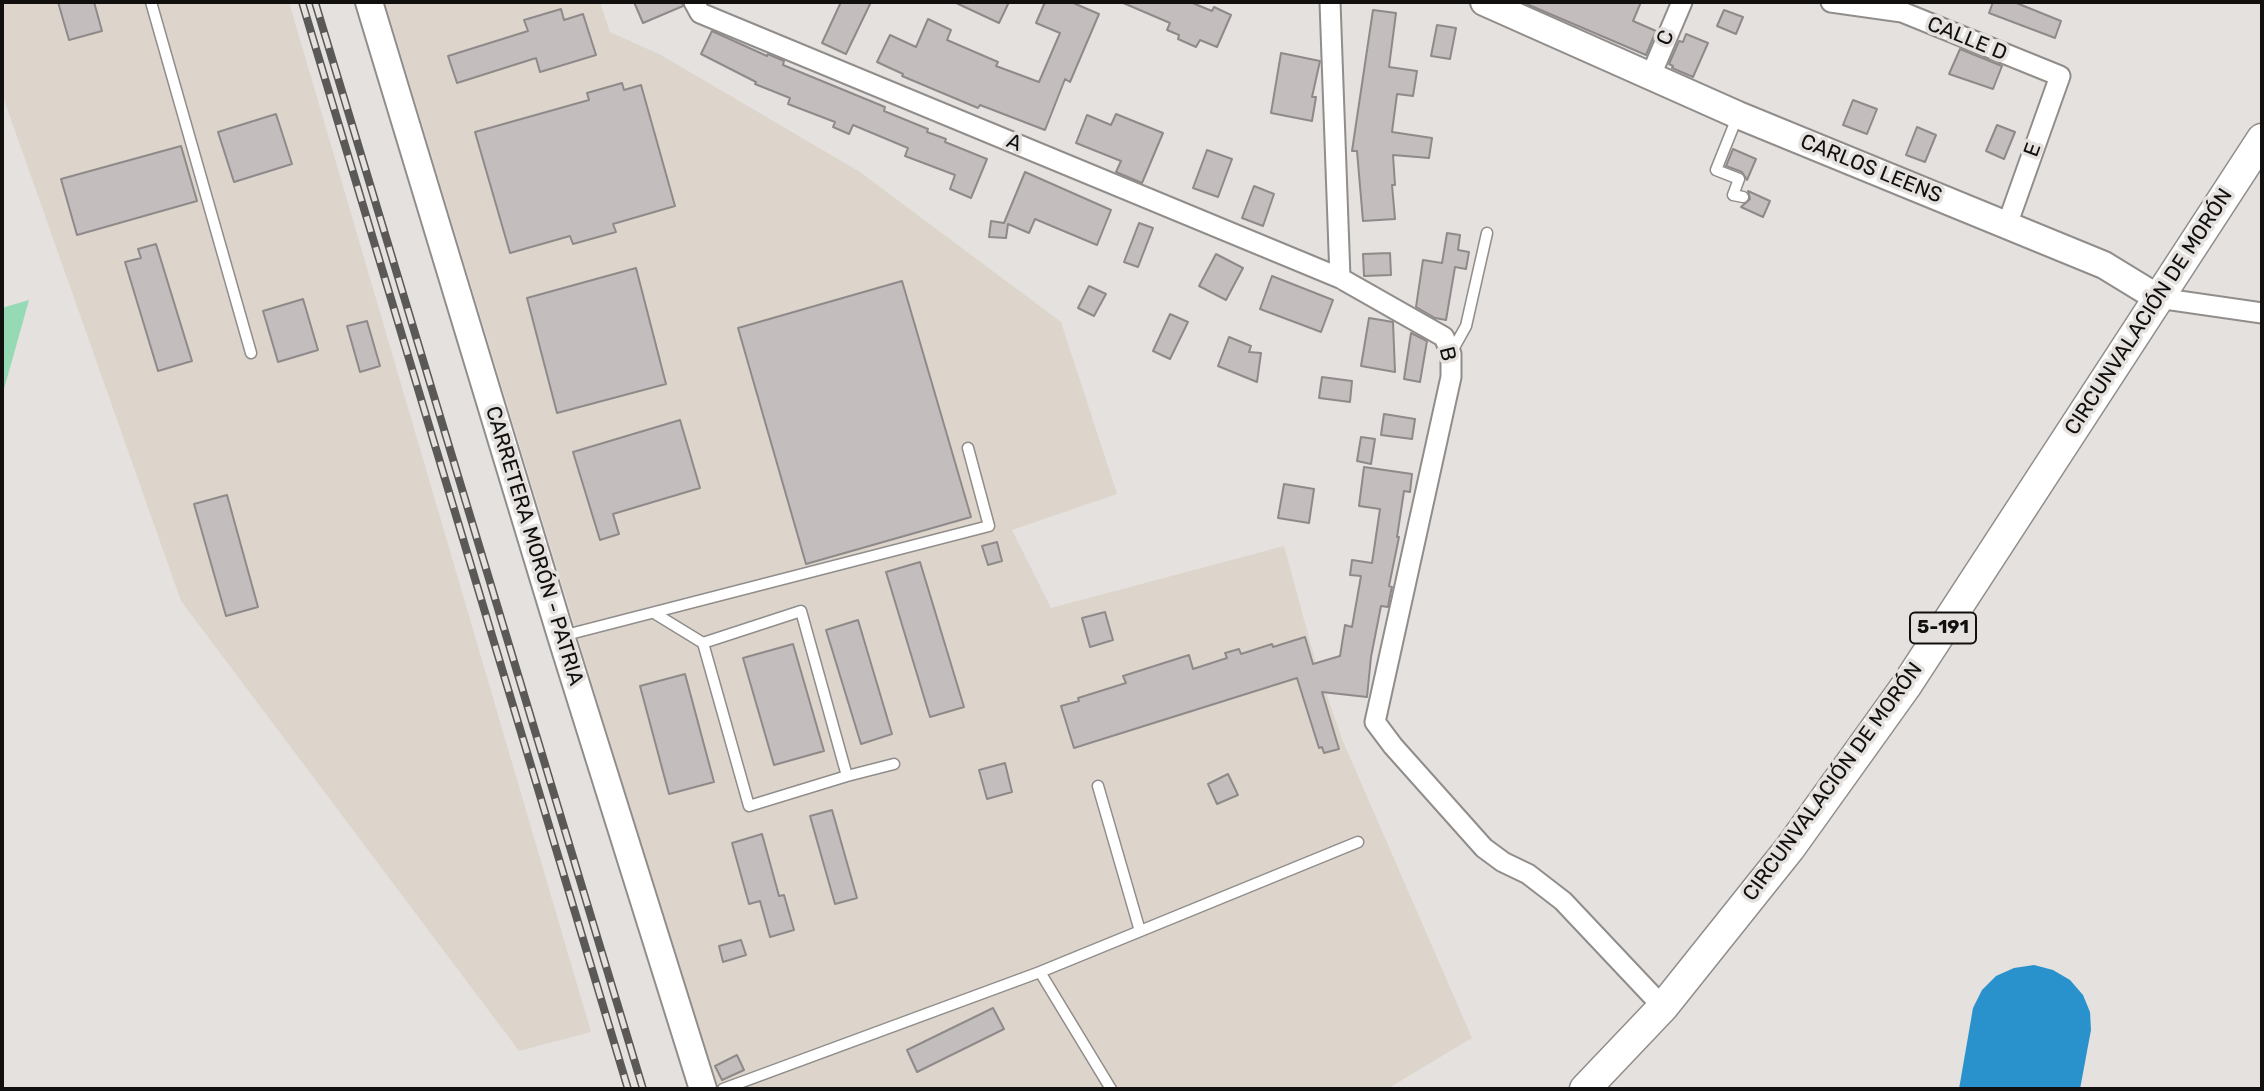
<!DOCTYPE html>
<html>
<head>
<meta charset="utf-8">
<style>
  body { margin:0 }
  #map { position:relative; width:2264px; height:1091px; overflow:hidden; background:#e4e1de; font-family:Rubik,sans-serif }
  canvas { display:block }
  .frame { position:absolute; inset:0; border:4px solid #11100f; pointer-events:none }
</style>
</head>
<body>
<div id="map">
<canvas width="2264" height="1091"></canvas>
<div class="frame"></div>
</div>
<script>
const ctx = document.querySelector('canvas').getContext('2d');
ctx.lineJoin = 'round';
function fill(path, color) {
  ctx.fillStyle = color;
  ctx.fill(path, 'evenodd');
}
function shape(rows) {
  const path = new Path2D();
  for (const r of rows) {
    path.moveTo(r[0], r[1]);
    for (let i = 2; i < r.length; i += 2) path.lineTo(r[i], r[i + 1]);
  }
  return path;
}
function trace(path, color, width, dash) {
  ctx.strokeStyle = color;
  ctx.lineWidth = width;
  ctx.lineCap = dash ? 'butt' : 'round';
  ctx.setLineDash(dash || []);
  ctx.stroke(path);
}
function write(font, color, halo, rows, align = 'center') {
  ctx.font = font + ' Rubik,sans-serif';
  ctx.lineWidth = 7;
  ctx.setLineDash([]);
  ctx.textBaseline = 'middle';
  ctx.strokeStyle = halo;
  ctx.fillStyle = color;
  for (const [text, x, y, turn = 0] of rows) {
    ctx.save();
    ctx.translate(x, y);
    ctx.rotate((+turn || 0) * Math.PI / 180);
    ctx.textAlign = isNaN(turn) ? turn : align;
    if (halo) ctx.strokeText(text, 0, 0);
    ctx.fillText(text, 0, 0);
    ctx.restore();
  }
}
const built = shape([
  [2,2,289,2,591,1032,519,1051,181,601,2,94],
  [385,2,600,2,610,32,661,55,860,172,1061,322,1117,494,1012,530,1051,608,1284,546,1316,663,1342,739,1472,1038,1387,1089,719,1089,705,1055]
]);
const green = shape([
  [29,300,2,396,2,308]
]);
const water = shape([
  [2034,965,2053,970,2070,980,2083,995,2090,1012,2091,1030,2080,1089,1959,1089,1973,1008,1982,990,1996,976,2014,968]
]);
const building = shape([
  [58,2,94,2,102,31,69,40,58,2],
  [634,2,682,2,683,6,643,23,634,2],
  [841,2,871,2,846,54,822,43,841,2],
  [954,2,1009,2,999,23,954,2],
  [1045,2,1071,2,1099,14,1070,82,1065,79,1045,130,980,105,978,108,902,76,903,74,877,62,890,35,916,47,928,19,951,30,947,40,998,62,996,66,1039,82,1060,33,1036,23,1045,2],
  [1121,2,1190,2,1212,11,1214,7,1231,15,1217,47,1200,40,1196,47,1178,39,1179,35,1167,30,1170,23,1121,2],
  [1522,2,1641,2,1633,21,1656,31,1646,55,1522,2],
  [1993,2,2014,2,2061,21,2055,38,1989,13,1993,2],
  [561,9,564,20,583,14,596,55,540,72,536,58,457,83,448,56,528,31,524,20,561,9],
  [1373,10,1396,13,1389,67,1417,71,1413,96,1397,94,1392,132,1432,138,1429,158,1393,155,1395,185,1392,185,1395,219,1363,221,1357,151,1352,151,1373,10],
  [1724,10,1743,17,1736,34,1717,26,1724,10],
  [1437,25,1456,28,1450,59,1431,56,1437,25],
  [712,31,767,56,768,54,784,61,783,65,885,107,884,111,928,129,927,132,946,139,945,142,987,159,971,198,950,189,955,175,905,156,908,148,853,125,849,134,833,127,835,122,788,104,790,98,755,84,756,82,701,54,712,31],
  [1686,34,1708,43,1693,77,1672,68,1673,66,1669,64,1679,41,1683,42,1686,34],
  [1960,49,2002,66,1993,89,1949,74,1960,49],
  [1281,53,1320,61,1312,97,1316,97,1312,121,1271,113,1281,53],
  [622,83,624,90,641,85,675,206,613,224,616,232,573,244,570,236,510,253,475,132,589,100,587,93,622,83],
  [1853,100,1877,109,1867,134,1843,125,1853,100],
  [276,114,292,164,234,182,218,132,276,114],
  [1116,114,1163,133,1142,183,1116,172,1121,161,1076,143,1087,115,1111,125,1116,114],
  [1997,125,2015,132,2004,159,1986,151,1997,125],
  [1917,127,1936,135,1925,162,1906,155,1917,127],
  [181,146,197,201,77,235,61,179,181,146],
  [1733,149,1756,159,1747,180,1742,172,1726,166,1733,149],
  [1207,150,1232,159,1218,197,1193,188,1207,150],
  [1025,172,1111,210,1097,245,1035,219,1029,233,1008,224,1006,238,989,237,991,221,1004,223,1025,172],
  [1254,186,1274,194,1263,226,1242,218,1254,186],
  [1748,191,1770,201,1763,217,1741,207,1750,199,1748,191],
  [1139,223,1153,228,1138,267,1124,262,1139,223],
  [1447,233,1460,235,1458,250,1469,252,1466,269,1455,267,1446,320,1435,318,1416,307,1423,260,1442,263,1447,233],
  [156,244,192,361,158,371,125,262,141,258,138,249,156,244],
  [1390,253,1391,275,1364,276,1363,254,1390,253],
  [1216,254,1243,268,1226,300,1199,286,1216,254],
  [636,268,666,384,557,413,527,298,636,268],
  [1272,276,1333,300,1321,332,1260,309,1272,276],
  [902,281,971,517,806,564,738,328,902,281],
  [1089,286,1106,294,1094,316,1078,308,1089,286],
  [303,299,318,350,278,362,263,311,303,299],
  [1170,314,1188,322,1170,359,1153,351,1170,314],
  [1369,318,1393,322,1395,372,1361,366,1369,318],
  [367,321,380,366,360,372,347,326,367,321],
  [1411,333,1427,341,1420,382,1404,379,1411,333],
  [1229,337,1251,346,1249,352,1261,353,1257,382,1218,366,1229,337],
  [1322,377,1352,381,1350,402,1319,398,1322,377],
  [1384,414,1415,419,1412,439,1381,435,1384,414],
  [680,420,700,488,613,514,619,534,600,540,573,452,680,420],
  [1361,437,1375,439,1371,464,1357,461,1361,437],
  [1364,467,1412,474,1410,492,1404,491,1397,537,1399,537,1389,586,1392,587,1390,596,1388,607,1381,606,1371,657,1367,697,1322,692,1339,749,1324,753,1322,747,1319,748,1297,678,1074,748,1061,706,1079,701,1078,698,1126,683,1123,676,1189,655,1193,669,1227,658,1225,653,1239,649,1241,654,1272,644,1273,647,1305,637,1313,664,1340,656,1345,625,1352,627,1361,576,1350,575,1352,560,1372,563,1380,509,1359,506,1364,467],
  [1284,484,1314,489,1309,523,1278,518,1284,484],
  [227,495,258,607,226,616,194,504,227,495],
  [997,542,1002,561,988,565,982,546,997,542],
  [920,562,964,707,930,717,886,572,920,562],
  [1105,612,1113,640,1090,647,1082,618,1105,612],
  [858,620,892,734,861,744,826,630,858,620],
  [793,644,824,751,774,765,743,658,793,644],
  [685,674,714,782,669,794,640,686,685,674],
  [1005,763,1012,792,987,799,979,770,1005,763],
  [1228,774,1238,795,1217,804,1208,784,1228,774],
  [832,810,857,898,835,904,810,816,832,810],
  [762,834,779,896,784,895,794,930,770,937,760,901,749,904,732,843,762,834],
  [741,940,746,955,723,962,719,946,741,940],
  [993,1008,1004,1029,917,1072,907,1050,993,1008],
  [737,1055,744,1070,722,1080,715,1066,737,1055]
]);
const lane = shape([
  [151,2,251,353],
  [1738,115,1716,170,1739,179,1733,195,1743,197],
  [1451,353,1466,326,1487,233],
  [654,613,703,643,749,806,847,776,801,611,703,643],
  [562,636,989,526,968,448],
  [847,776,894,764],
  [1098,786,1140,931],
  [1040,972,1111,1089],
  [723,1089,1040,972,1358,842]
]);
const street = shape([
  [694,2,700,13,1340,278,1444,337,1451,354,1451,377,1375,722,1393,746,1484,848,1503,862,1528,874,1563,901,1663,1007],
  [1330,2,1340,278],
  [1831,2,1902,12,2060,76,2007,225],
  [1651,75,1682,2],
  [2158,298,2262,313]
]);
const secondary = shape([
  [369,2,561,636,703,1089],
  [1484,2,1738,115,2104,265,2158,298]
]);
const primary = shape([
  [1585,1089,1663,1007,1790,848,1906,686,2262,139]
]);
const rail = shape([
  [302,2,628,1089],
  [315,2,643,1089]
]);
const shields = [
  [1943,628,66]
];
const shieldNames = [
  ["5-191",1943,628]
];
const streetNames = [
  ["C",1666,38,-67],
  ["CALLE D",1967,39,22],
  ["A",1014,143,22],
  ["E",2033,150,-70],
  ["CARLOS LEENS",1871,169,22],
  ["CIRCUNVALACIÓN DE MORÓN",2149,312,-57],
  ["B",1447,354,77],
  ["CARRETERA MORÓN - PATRIA",534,546,73],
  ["CIRCUNVALACIÓN DE MORÓN",1833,782,-54]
];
fill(built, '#ddd5cc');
fill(green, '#95dab4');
fill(water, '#2992cd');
fill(building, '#c3bebd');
trace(building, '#8e8a89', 2);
trace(lane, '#908d8b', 13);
trace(street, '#908d8b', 23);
trace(secondary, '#908d8b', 30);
trace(primary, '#908d8b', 33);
trace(lane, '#fff', 10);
trace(street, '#fff', 19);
trace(secondary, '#fff', 26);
trace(primary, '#fff', 30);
trace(rail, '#5b5958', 8);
trace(rail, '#e4e1de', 5, [16]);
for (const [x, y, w] of shields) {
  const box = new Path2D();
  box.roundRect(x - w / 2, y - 15.5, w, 31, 5);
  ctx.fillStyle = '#e4e1de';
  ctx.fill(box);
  trace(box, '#11100f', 2);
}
write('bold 19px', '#11100f', null, shieldNames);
write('21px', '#11100f', '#e4e1de', streetNames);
</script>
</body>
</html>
